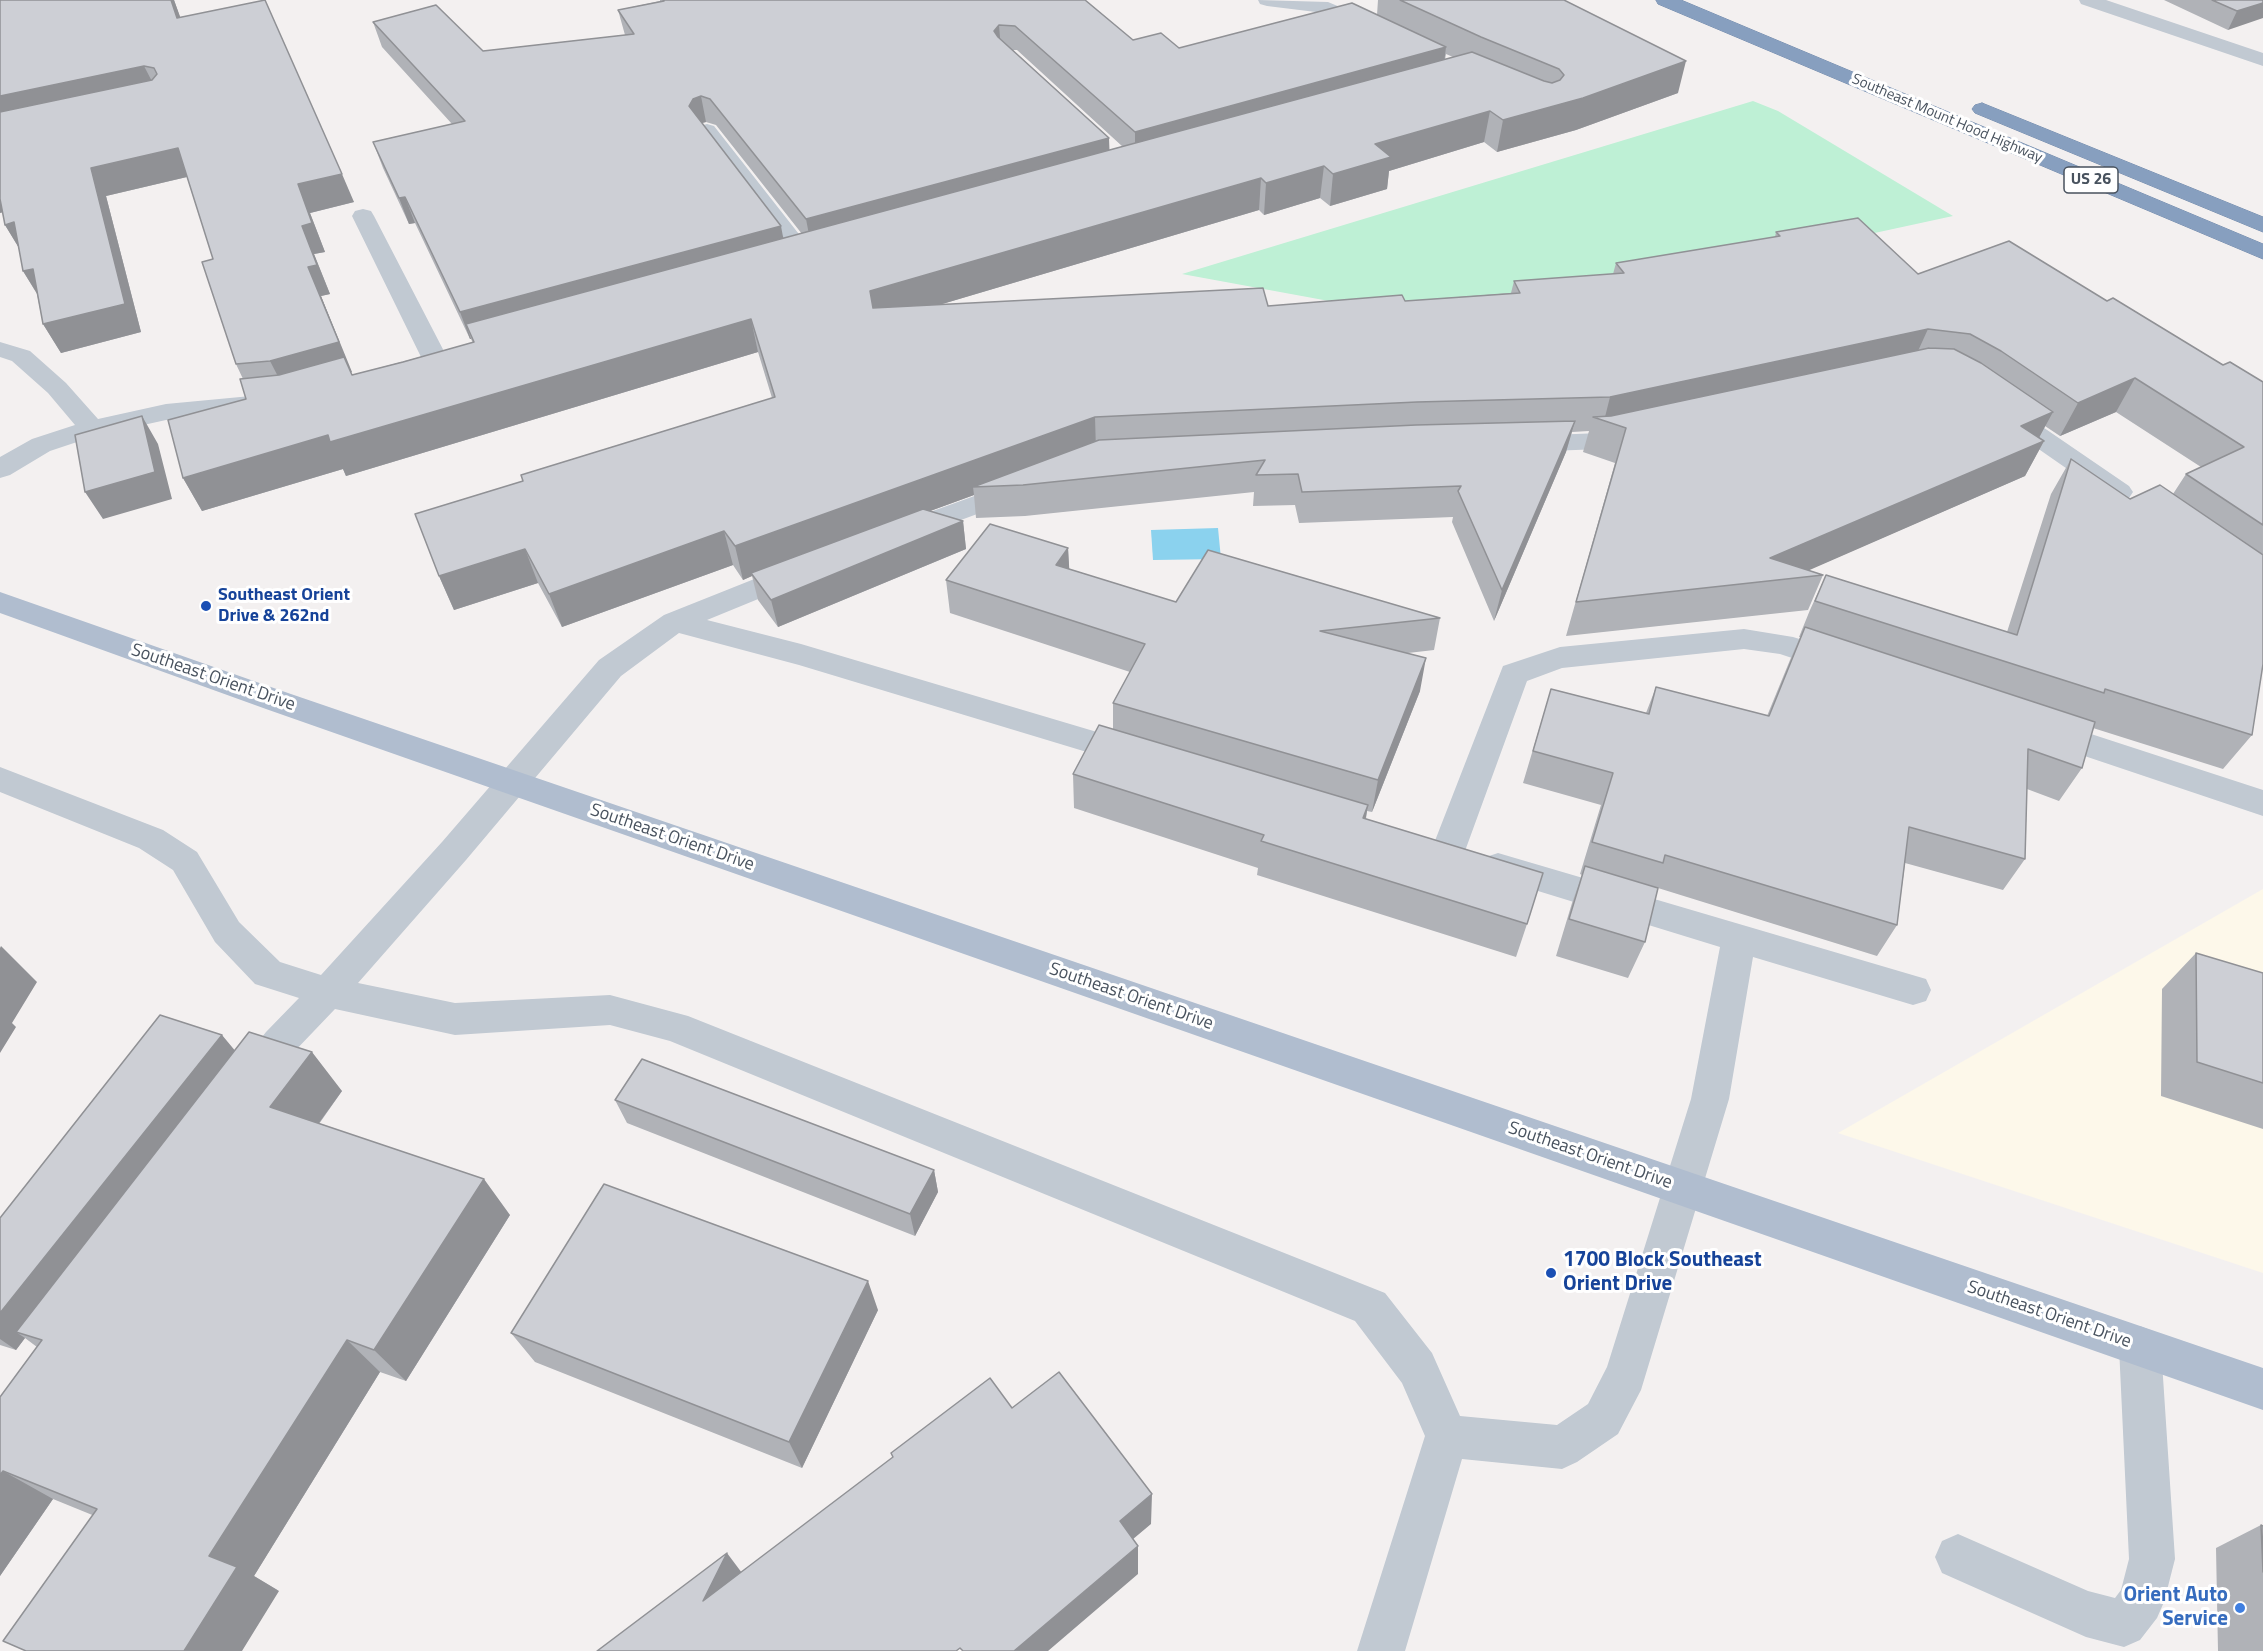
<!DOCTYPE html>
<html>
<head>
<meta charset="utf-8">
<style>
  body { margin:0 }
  canvas { display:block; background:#f3f0f0 }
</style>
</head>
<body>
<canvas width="2263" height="1651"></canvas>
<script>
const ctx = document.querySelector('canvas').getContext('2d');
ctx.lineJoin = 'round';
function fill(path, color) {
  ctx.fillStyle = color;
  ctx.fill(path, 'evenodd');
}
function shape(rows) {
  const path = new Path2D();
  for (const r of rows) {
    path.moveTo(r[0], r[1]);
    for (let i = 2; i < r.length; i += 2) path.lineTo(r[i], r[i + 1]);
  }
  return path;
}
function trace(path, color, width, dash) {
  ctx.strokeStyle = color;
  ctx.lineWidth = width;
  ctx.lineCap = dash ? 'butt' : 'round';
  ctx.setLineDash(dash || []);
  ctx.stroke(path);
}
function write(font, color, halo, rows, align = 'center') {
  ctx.font = font + ' "Titillium Web",sans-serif';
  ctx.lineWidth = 6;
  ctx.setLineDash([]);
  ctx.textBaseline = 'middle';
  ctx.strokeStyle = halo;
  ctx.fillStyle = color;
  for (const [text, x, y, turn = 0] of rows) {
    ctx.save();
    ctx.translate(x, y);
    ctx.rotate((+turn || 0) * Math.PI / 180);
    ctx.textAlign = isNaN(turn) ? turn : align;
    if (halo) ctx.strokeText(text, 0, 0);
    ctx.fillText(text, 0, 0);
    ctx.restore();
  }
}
const commercial = shape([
  [2263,889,2263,1273,1838,1133]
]);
const green = shape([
  [1753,101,1778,111,1953,216,1570,299,1378,310,1182,274]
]);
const water = shape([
  [1218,528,1221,559,1153,560,1151,530]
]);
const minor = shape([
  [1258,0,1328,2,1378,23,1381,27,1378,31,1371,33,1324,13,1267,6,1260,4,1258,0],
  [2079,0,2106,0,2263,53,2263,66,2081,4,2079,0],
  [707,124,714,126,813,252,817,257,813,262,805,264,797,262,696,130,700,126,707,124],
  [363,209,371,211,374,216,448,359,444,364,435,367,426,364,422,359,352,216,355,211,363,209],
  [0,342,30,351,66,383,98,419,166,404,251,396,260,398,264,404,260,410,251,412,166,420,98,435,50,451,10,475,0,478,0,457,32,439,75,425,48,393,12,361,0,357,0,342],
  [2003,404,2012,406,2129,486,2133,492,2129,498,2119,501,2109,498,1994,418,1990,412,1994,406,2003,404],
  [1631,426,1640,428,1644,434,1640,440,1601,449,1524,452,1515,450,1511,444,1515,438,1524,436,1601,433,1631,426],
  [1016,481,1026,484,1030,490,1026,496,904,541,894,539,890,532,894,525,1016,481],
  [797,562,807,565,811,572,807,579,707,620,801,644,1144,746,1149,754,1144,762,1133,766,799,665,679,633,621,676,466,860,358,983,455,1003,610,995,688,1016,1385,1293,1432,1353,1460,1416,1557,1425,1588,1404,1607,1367,1691,1099,1720,947,1486,875,1481,866,1486,857,1498,853,1926,979,1931,990,1926,1001,1913,1005,1753,957,1729,1099,1641,1390,1618,1434,1577,1462,1562,1469,1462,1459,1405,1651,1357,1651,1425,1436,1402,1383,1355,1321,670,1041,610,1025,455,1035,335,1009,292,1054,266,1089,253,1093,240,1089,234,1077,240,1065,266,1032,299,998,255,984,215,942,173,870,139,848,0,792,0,767,163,830,197,852,239,922,280,962,321,975,442,842,599,660,664,615,797,562],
  [1744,629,1793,637,1848,654,1852,662,1848,670,1837,673,1780,654,1744,649,1562,668,1527,681,1465,851,1460,860,1448,864,1436,860,1431,851,1503,666,1560,647,1744,629],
  [2045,719,2263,790,2263,816,2034,739,2029,731,2034,723,2045,719],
  [2140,1326,2155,1332,2161,1347,2175,1559,2164,1602,2157,1618,2140,1640,2124,1647,2086,1637,1942,1573,1935,1557,1942,1541,1958,1534,2088,1591,2115,1598,2121,1590,2129,1559,2119,1347,2125,1332,2140,1326]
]);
const major = shape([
  [0,592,288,693,2263,1368,2263,1410,266,709,0,613,0,592]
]);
const highway = shape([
  [1656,0,1681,0,2263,244,2263,259,1658,4,1656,0],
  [1982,103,2263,217,2263,232,1975,113,1972,109,1975,105,1982,103]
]);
const wall = shape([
  [0,0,174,0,180,17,354,202,310,213,325,252,314,254,330,294,321,296,352,375,473,343,471,339,470,339,415,223,409,224,383,168,373,142,452,124,382,47,373,22,483,51,625,35,618,10,660,1,660,0,1085,0,1133,40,1179,48,1377,15,1378,0,1564,0,1678,93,1576,130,1497,152,1484,142,1389,171,1387,189,1330,206,1320,198,1264,215,1259,210,942,304,1268,306,1405,301,1511,293,1514,281,1613,274,1616,263,1775,237,1776,232,1918,274,2107,301,2223,365,2263,382,2263,664,2252,735,2223,769,2093,728,2082,768,2059,801,2027,789,2025,859,2003,890,1905,863,1897,925,1877,956,1658,888,1645,942,1628,978,1556,956,1572,903,1582,875,1580,874,1601,805,1523,783,1551,689,1646,713,1656,687,1767,716,1790,660,1800,637,1799,637,1810,610,1826,575,2007,632,2051,494,2071,459,2130,499,2173,494,2186,474,2201,467,2116,412,2060,436,2045,426,2039,438,2044,441,2025,476,1808,570,1823,575,1808,610,1566,636,1615,463,1583,452,1589,431,1572,432,1566,452,1494,621,1452,522,1453,517,1299,523,1295,505,1253,506,1254,492,1025,516,976,518,974,495,930,511,963,521,966,549,778,627,758,600,752,576,743,580,733,565,562,627,538,583,454,610,439,576,523,481,521,475,772,398,758,352,346,476,343,469,202,511,183,478,246,399,243,379,236,364,213,259,187,177,106,196,141,332,61,353,43,324,37,294,23,271,19,248,5,225,3,213],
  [1013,50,1017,50,1123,147,1109,150,1109,138],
  [1446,54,1453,57,1445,60],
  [706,122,716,125,802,234,784,238,702,123],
  [2164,0,2263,0,2228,30],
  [1068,548,1069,569,1176,602,1440,618,1434,650,1408,653,1420,691,1372,812,1367,811,1366,819,1527,924,1516,957,1257,875,1258,868,1074,808,1073,774,1113,729,1113,703,1130,672,950,613,946,580],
  [2196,953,2263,973,2263,1129,2161,1096,2162,989],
  [235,1050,342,1091,319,1124,510,1215,406,1381,380,1372,254,1576,279,1591,53,1499,0,1576,0,1397,37,1347,25,1338,16,1350,0,1345,0,1218],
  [615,1100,934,1170,938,1192,915,1236,627,1123],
  [878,1310,802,1468,535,1362,511,1333],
  [2261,1525,2263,1526,2263,1651,2218,1651,2216,1548]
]);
const shadedWall = shape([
  [171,0,174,0,190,44,177,18],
  [2263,3,2263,18,2228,30,2237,11],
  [999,25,1001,50,994,31],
  [1446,47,1443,72,1135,158,1135,132],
  [1686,61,1678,93,1576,130,1497,152,1503,120],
  [144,66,158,93,0,127,0,96],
  [701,96,706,122,698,124,689,106,693,99],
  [1490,111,1484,142,1389,171,1387,189,1330,206,1333,174,1375,144],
  [1109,138,1110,164,811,245,806,219],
  [178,148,191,176,106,196,141,332,61,353,43,324,91,168],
  [1324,166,1320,198,1264,215,1266,183],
  [342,174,354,202,310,213,325,252,314,254,330,294,321,296,352,372,351,372,359,390,285,390,270,361,308,267,302,226,298,184],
  [1261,178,1259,210,875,324,870,291],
  [0,188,14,210,0,213],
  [405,197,415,223,409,224,399,198],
  [14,222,22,253,5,225],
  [781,226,786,253,466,324,471,339,470,339,460,312],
  [33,269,41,300,23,271],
  [751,319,758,352,346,476,343,469,202,511,183,478,328,435],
  [1928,329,1913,362,1604,421,1610,397],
  [2135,378,2116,412,2060,436,2078,403],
  [2053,412,2035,445,2044,441,2025,476,1789,579,1770,558,2021,426],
  [142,416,158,444,172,499,103,519,85,492],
  [1095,417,1096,451,973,487,974,495,753,576,751,573,752,576,743,580,735,546],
  [1575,421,1566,452,1494,621,1502,590],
  [963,521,966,549,778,627,771,600],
  [724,531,733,565,562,627,549,594],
  [1068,548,1070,581,1056,565],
  [525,549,538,583,454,610,439,576],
  [1426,658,1420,691,1372,812,1378,780],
  [1368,805,1362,839,1363,818],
  [1,946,37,982,12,1023,16,1027,0,1053,0,948],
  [222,1035,242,1059,16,1332,25,1338,16,1350,0,1339,0,1313],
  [312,1052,342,1091,303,1145,270,1107],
  [934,1170,938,1192,915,1236,910,1214],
  [484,1179,510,1215,406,1381,374,1350],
  [868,1281,878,1310,802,1468,789,1442],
  [347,1340,380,1372,254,1576,279,1591,242,1651,184,1651,209,1556],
  [3,1471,53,1499,0,1576,0,1475],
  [1152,1494,1151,1524,1120,1550,1120,1521],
  [1138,1546,1138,1574,1048,1651,1014,1651],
  [727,1553,748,1581,703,1601]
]);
const building = shape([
  [0,0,171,0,177,18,265,0,342,174,298,184,312,223,302,226,317,265,308,267,339,342,270,361,236,364,202,262,213,259,178,148,91,168,125,304,43,324,33,269,23,271,14,222,5,225,0,199,0,112,152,80,157,74,154,68,144,66,0,96,0,0],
  [663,0,1085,0,1133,40,1161,33,1179,48,1352,3,1446,47,1135,132,1015,26,999,25,994,31,998,37,1109,138,806,219,710,99,701,96,693,99,689,106,781,226,460,312,405,197,399,198,373,142,465,121,373,22,436,5,483,51,634,34,618,10,664,1,663,0],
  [1400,0,1564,0,1686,61,1583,98,1503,120,1490,111,1375,144,1391,157,1333,174,1324,166,1266,183,1261,178,870,291,873,308,1263,288,1268,306,1402,295,1405,301,1520,293,1514,281,1624,273,1616,263,1780,236,1776,232,1858,218,1918,274,2009,241,2107,301,2113,298,2223,365,2230,362,2263,382,2263,525,2186,474,2244,447,2135,378,2078,403,2001,351,1970,334,1928,329,1610,397,1417,402,1095,417,735,546,724,531,549,594,525,549,439,576,415,514,523,481,521,475,775,397,751,319,330,442,328,435,183,478,168,420,246,399,240,379,279,375,344,357,352,375,403,362,474,342,466,324,1472,52,1544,81,1552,83,1560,80,1564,75,1559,69,1481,37,1400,0],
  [2212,0,2263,0,2263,3,2237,11,2212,0],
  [1929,348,1954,349,1981,363,2053,412,2021,426,2044,441,1770,558,1823,575,1576,602,1626,428,1593,417,1611,416,1929,348],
  [142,416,155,472,85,492,75,435,142,416],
  [1575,421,1502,590,1458,491,1461,486,1302,492,1298,474,1256,475,1265,460,1023,485,973,487,1099,440,1416,425,1575,421],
  [2071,459,2130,499,2160,485,2263,555,2263,664,2252,735,2105,689,2104,693,1815,601,1826,575,2017,635,2071,459],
  [923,509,963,521,771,600,751,573,923,509],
  [990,524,1068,548,1056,565,1176,602,1208,550,1440,618,1320,631,1426,658,1378,780,1113,703,1145,644,946,580,990,524],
  [1805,627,2095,722,2082,768,2028,749,2025,859,1909,827,1897,925,1665,855,1663,863,1592,842,1613,773,1533,751,1551,689,1649,714,1656,687,1769,716,1805,627],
  [1099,725,1368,805,1363,818,1543,873,1527,924,1261,841,1264,835,1073,774,1099,725],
  [1585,866,1658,888,1645,942,1569,919,1585,866],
  [2196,953,2263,973,2263,1083,2197,1062,2196,953],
  [160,1015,222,1035,0,1313,0,1218,160,1015],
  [249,1032,312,1052,270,1107,484,1179,374,1350,347,1340,209,1556,237,1567,184,1651,26,1651,3,1641,97,1509,3,1471,0,1475,0,1397,42,1340,16,1332,249,1032],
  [642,1059,934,1170,910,1214,615,1100,642,1059],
  [604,1184,868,1281,789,1442,511,1333,604,1184],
  [1059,1372,1152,1494,1120,1521,1138,1546,1014,1651,963,1651,960,1648,956,1651,597,1651,727,1553,703,1601,893,1457,891,1453,990,1378,1012,1408,1059,1372],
  [2261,1525,2263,1526,2263,1572,2261,1525]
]);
const markers = [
  [206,606,6,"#1a4fb4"],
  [1551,1273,6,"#1a4fb4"],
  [2240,1608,6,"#3f7fe0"]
];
const farStreetnames = [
  ["Southeast Mount Hood Highway",1947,119,23]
];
const shields = [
  [2091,180,54]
];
const shieldNames = [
  ["US 26",2091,180]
];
const transitNames = [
  ["Southeast Orient",218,596],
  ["Drive & 262nd",218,617]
];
const streetNames = [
  ["Southeast Orient Drive",213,678,19],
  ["Southeast Orient Drive",672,838,19],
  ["Southeast Orient Drive",1131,997,19],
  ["Southeast Orient Drive",1590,1156,19],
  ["Southeast Orient Drive",2049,1315,19]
];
const nearTransitnames = [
  ["1700 Block Southeast",1563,1261],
  ["Orient Drive",1563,1285]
];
const nearShopnames = [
  ["Orient Auto",2228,1596],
  ["Service",2228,1620]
];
fill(commercial, '#fdf8ea');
fill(green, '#bef0d5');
fill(water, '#8bd2ee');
trace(highway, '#728aab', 1);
fill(minor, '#c1c9d2');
fill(major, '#b0bdcf');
fill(highway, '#879fbf');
fill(wall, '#b0b2b7');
fill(shadedWall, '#909195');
fill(building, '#cdcfd5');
trace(building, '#909195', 1.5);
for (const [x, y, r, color] of markers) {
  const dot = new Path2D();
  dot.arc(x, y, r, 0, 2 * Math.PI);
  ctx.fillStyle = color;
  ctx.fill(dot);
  trace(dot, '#fff', 2);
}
write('15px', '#48525e', '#fff', farStreetnames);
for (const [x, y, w] of shields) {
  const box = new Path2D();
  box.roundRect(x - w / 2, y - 13, w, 26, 4.5);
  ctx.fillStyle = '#fff';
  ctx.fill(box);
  trace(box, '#48525e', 1.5);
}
write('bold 16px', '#48525e', null, shieldNames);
write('bold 18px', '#164399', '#fff', transitNames, 'left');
write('18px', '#48525e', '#fff', streetNames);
write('bold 21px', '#164399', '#fff', nearTransitnames, 'left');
write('bold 21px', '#366cbe', '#fff', nearShopnames, 'right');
</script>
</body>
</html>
